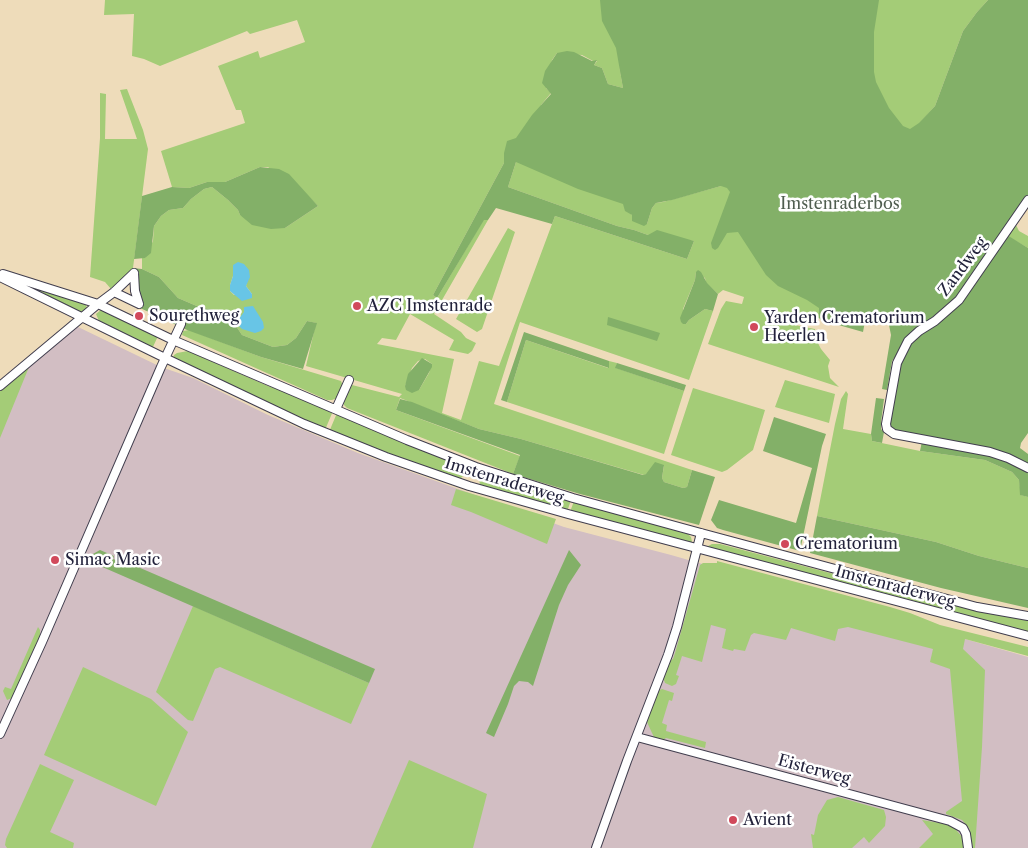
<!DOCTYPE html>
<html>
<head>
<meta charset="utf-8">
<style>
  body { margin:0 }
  canvas { display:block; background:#eedcba }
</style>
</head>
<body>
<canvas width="1028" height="848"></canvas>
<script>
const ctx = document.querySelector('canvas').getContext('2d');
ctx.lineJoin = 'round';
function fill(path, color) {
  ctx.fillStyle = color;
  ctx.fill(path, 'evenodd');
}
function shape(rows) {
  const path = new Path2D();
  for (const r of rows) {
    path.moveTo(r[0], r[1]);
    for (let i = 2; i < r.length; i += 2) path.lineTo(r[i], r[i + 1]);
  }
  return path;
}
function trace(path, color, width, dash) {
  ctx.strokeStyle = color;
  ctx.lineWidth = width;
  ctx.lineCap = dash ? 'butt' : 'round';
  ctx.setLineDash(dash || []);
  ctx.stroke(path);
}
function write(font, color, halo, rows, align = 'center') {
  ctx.font = font + ' "Libre Caslon Text",serif';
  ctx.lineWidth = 5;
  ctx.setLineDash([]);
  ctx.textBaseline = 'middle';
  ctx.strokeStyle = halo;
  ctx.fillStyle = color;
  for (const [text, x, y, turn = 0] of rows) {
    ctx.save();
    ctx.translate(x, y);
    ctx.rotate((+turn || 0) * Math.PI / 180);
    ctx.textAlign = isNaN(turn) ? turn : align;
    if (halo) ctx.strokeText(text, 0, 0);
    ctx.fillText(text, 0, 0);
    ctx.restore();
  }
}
const industrial = shape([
  [76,326,161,367,193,378,268,415,358,453,564,527,671,555,1028,657,1028,848,0,848,0,389,29,367]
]);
const green = shape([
  [105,0,988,0,977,12,963,31,935,106,917,126,936,107,992,0,1028,0,1028,204,1015,223,1019,231,1028,236,1028,248,1007,236,908,339,889,325,887,322,844,318,819,308,819,318,791,313,789,324,815,329,816,339,821,349,830,360,828,366,830,378,839,387,708,344,721,309,726,301,742,304,744,297,723,290,718,294,706,283,705,278,696,272,695,280,683,309,686,324,689,320,705,309,713,311,689,380,520,322,494,404,692,470,687,487,683,488,664,482,662,478,664,466,644,475,521,439,479,429,400,398,396,410,520,456,513,474,347,408,344,405,344,399,352,385,399,397,402,394,306,366,316,323,307,321,296,338,287,345,273,347,242,335,234,323,231,313,199,307,178,298,159,277,142,269,142,258,145,258,153,241,154,226,161,216,169,210,183,208,191,199,204,189,212,187,228,200,238,210,240,215,285,228,318,206,309,197,268,167,260,167,225,182,207,182,189,188,172,187,161,151,245,123,241,110,236,110,218,66,258,51,260,58,305,42,297,20,250,34,247,31,160,66,144,59,132,56,134,14,104,15],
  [557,53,582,55,593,61,597,61,594,65,602,68,608,84,623,88,619,65,628,110,541,105,551,93,546,88,552,60],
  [505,154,516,162,508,187,617,226,634,230,648,235,694,241,687,259,555,216,499,366,479,361,461,420,442,413,454,359,377,344,382,338,396,340,410,314,454,340,449,350,468,354,472,351,476,343,466,338,461,332,434,314,488,220,484,219,437,298,433,295,504,163],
  [722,180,721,186,663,202,656,203,652,208,647,224,632,215,624,206],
  [233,276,247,281,246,286,252,294,234,295,230,291,230,285],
  [425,359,432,364,429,373,419,390,405,386,412,368,418,361],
  [127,89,143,130,148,149,133,268,118,286,111,289,105,282,90,277,100,138,100,93,106,94,105,139,137,139,120,90],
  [508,228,515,232,482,329,477,332,456,319],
  [32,287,84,302,86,305,87,309,83,312,77,311],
  [102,309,158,336,152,349,99,321,96,314],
  [189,330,261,357,341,381,343,386,337,398,332,400,327,400,182,335,183,331],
  [526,340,608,368,609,361,617,363,616,368,684,391,664,454,507,402],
  [188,351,268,386,298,396,333,411,325,430,173,359,174,355,177,353],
  [29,367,0,438,0,390],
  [785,380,835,394,829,423,775,407],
  [693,388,765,410,753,450,727,470,722,472,671,455],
  [846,391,848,394,843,429,871,434,872,441,920,451,985,460,1012,472,1019,480,1021,495,1028,497,1028,568,979,556,936,542,817,516,835,424,841,399],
  [337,413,462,464,465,469,465,474,461,478,455,479,329,432],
  [485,473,571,500,567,512,483,487,480,485,479,479],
  [456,489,556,519,547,544,471,512,451,505],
  [574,501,687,533,691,537,692,542,690,544,570,512],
  [712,544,720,544,830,573,865,579,1028,619,1028,632,934,607,901,601,706,547],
  [717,561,890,607,910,613,940,625,1028,647,1028,656,965,639,963,649,985,670,982,747,975,848,973,848,969,828,962,820,946,814,946,812,962,801,950,669,930,662,933,649,848,627,838,629,835,641,791,628,786,640,754,633,751,635,745,651,734,649,733,651,722,648,726,629,711,625,702,662,682,656,676,675,679,676,676,684,672,686,665,683,663,677,669,661,673,659,675,653,700,565,703,563,717,563],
  [193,606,369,683,351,724,220,667,215,669,193,721,188,720,156,692],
  [38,627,40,630,40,635,12,698,7,700,3,691,5,687,11,689],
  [83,667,151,699,188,732,156,806,44,755],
  [662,689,674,693,672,701,669,700,662,723,667,725,666,731,706,742,705,748,666,738,663,740,654,737,652,733,647,722,648,715,657,691],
  [409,760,487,794,473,848,371,848],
  [40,764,74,780,50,832,74,843,73,848,7,848,5,845,6,839],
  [838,797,884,810,886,817,885,826,869,843,864,837,852,848,813,848,811,834,814,835,818,815,827,800],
  [922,820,952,825,963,838,964,848,919,848,933,834]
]);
const forest = shape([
  [600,0,879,0,874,32,874,72,876,82,889,108,903,126,910,129,919,123,935,106,963,31,977,12,988,0,1028,0,1028,196,952,304,909,337,892,361,887,390,882,389,891,335,889,325,887,321,866,316,863,332,821,320,819,318,819,308,807,300,778,286,766,275,738,232,727,233,718,248,715,250,712,248,711,243,730,192,727,188,721,186,672,200,656,203,652,208,647,224,644,226,632,221,632,215,625,211,623,204,578,189,516,162,508,187,617,226,634,230,648,235,657,230,694,241,687,259,555,216,552,224,496,208,488,220,484,220,437,298,433,295,504,163,504,153,507,141,516,138,532,115,551,94,542,83,545,71,557,53,567,51,574,52,592,61,597,60,594,65,602,68,608,84,623,88,616,48,602,21],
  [260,167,279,169,289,174,318,206,285,228,271,229,252,225,240,215,238,210,228,200,212,187,204,189,191,199,183,208,169,210,161,216,154,226,151,253,145,258,134,259,142,196,172,187,189,188,207,182,225,182],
  [1007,235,1028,248,1028,433,1021,443,1020,448,1028,454,1028,466,1021,463,895,433,888,424,891,386,908,345,935,324],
  [133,268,142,269,159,277,178,298,199,307,231,313,234,323,242,335,273,347,287,345,296,338,307,321,317,323,303,369,261,357,187,330,138,307,140,297,125,277],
  [698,270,701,272,707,283,718,294,713,311,705,309,689,320,686,324,683,324,681,322,680,318,695,280,696,272],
  [608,317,660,333,657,341,607,325],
  [524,332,609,361,609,368,526,340,507,402,501,400],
  [422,358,432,364,432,367,419,390,412,393,406,390,405,386,408,374],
  [617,363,686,385,684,391,615,368],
  [876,398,884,399,881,422,881,429,884,432,882,443,872,441,871,434],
  [400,399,412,402,479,429,521,439,643,475,646,474,655,462,664,465,662,478,664,482,683,488,687,487,692,470,715,477,699,525,580,494,513,474,520,455,396,410],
  [774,417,826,434,822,446,800,551,723,530,717,528,711,520,719,500,796,523,812,468,763,451],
  [922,441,994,455,1028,470,1028,497,1020,495,1019,480,1012,472,985,460,920,451],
  [817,516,936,542,979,556,1028,568,1028,608,941,588,810,553],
  [100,550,114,556,113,559,130,565,131,564,375,669,369,683,84,559],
  [569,550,581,565,568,585,559,605,533,686,528,682,519,681,514,686,508,704,494,737,486,733]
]);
const water = shape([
  [238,262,244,264,249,270,250,277,246,286,252,294,252,298,242,301,230,291,230,285,233,276,233,265],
  [253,306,263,322,264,328,261,331,255,333,242,329,238,325,238,320,244,312,244,307]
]);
const minor = shape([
  [1028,200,959,300,935,321,919,331,908,341,897,363,886,424,887,429,894,434,990,452,1008,458,1028,468],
  [134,273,135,291,139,304],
  [3,274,98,304,173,340,407,440,476,467,573,498,701,533,977,607,1028,616],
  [0,277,165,358,304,424,386,457,469,486,568,514,1028,636],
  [114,292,139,304],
  [0,386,98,304,114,292,134,273],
  [336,409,349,380],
  [0,734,42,642,161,367,181,324],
  [637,737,950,821,963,828,966,834,968,848],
  [596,848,627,761,668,655,677,627,701,533]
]);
const markers = [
  [357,306,5,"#d1495b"],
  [139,316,5,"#d1495b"],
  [754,327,5,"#d1495b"],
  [785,544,5,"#d1495b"],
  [55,560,5,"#d1495b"],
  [733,820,5,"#d1495b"]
];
const parkNames = [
  ["Imstenraderbos",840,204]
];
const streetNames = [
  ["Zandweg",963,267,-53],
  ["Imstenraderweg",504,481,17],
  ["Imstenraderweg",895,587,15],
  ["Eisterweg",814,770,15]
];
const poiNames = [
  ["AZC Imstenrade",367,306],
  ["Sourethweg",149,316],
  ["Yarden Crematorium",764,318],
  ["Heerlen",764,336],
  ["Crematorium",795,544],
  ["Simac Masic",65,560],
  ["Avient",743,820]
];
fill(industrial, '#d2bec3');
fill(green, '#a4cc77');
fill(forest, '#83b068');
fill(water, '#68c5e6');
trace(minor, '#413e4e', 10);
trace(minor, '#fff', 8);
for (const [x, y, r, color] of markers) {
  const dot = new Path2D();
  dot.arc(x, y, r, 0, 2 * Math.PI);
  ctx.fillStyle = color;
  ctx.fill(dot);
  trace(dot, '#fff', 2);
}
write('16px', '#505e50', '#fff', parkNames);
write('16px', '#22223b', '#fff', streetNames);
write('16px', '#22223b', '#fff', poiNames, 'left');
</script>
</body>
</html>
